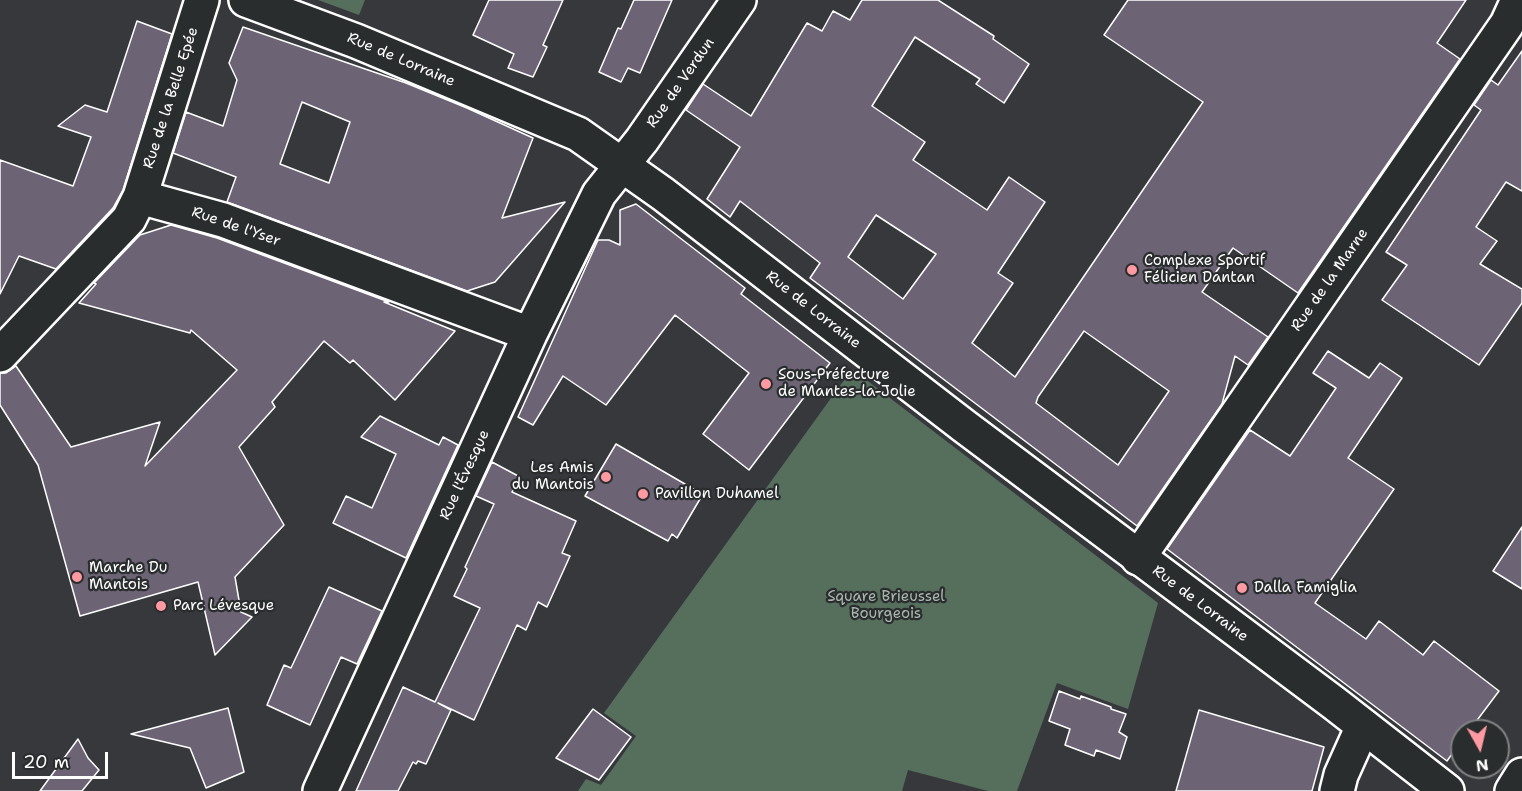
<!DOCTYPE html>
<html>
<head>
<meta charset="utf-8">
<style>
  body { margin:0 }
  #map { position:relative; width:1522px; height:791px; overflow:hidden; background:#37383c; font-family:"Shantell Sans",sans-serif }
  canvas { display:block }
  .north { position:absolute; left:1450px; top:719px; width:60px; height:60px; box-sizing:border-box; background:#2a2d2e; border:2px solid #7f8182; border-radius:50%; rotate:172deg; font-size:16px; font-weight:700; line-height:24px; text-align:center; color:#fff }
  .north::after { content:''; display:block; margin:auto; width:21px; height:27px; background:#ff9aa2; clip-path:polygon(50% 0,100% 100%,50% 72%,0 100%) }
  .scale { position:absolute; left:12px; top:752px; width:96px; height:27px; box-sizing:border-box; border:3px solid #fff; border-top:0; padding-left:8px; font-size:18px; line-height:21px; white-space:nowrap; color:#fff; -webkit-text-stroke:4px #2a2d2e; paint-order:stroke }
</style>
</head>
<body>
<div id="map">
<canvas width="1522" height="791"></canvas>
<div class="north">N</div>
<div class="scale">20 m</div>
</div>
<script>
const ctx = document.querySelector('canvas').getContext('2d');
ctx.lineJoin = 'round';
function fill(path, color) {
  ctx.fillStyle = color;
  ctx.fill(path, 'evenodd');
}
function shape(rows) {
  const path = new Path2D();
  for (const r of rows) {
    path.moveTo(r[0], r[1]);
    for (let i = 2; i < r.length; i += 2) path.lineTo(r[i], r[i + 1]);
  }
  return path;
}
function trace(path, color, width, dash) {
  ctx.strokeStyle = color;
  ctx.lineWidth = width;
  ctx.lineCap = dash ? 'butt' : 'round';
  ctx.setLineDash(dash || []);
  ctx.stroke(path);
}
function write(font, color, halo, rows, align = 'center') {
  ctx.font = font + ' "Shantell Sans",sans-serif';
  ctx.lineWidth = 4.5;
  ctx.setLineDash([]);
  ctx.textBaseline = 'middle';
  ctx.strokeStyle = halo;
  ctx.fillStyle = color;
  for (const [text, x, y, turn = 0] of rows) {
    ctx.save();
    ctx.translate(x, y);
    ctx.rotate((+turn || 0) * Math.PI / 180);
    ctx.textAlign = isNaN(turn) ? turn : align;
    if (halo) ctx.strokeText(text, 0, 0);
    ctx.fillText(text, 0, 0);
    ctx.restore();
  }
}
const green = shape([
  [318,0,365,0,359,15],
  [852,369,1158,603,1128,709,1057,683,1017,791,988,791,908,770,902,791,578,791,586,779,601,785,636,736,604,713]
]);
const building = shape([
  [489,0,563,0,543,45,547,47,533,77,508,68,514,54,473,35,489,0],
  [634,0,672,0,640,73,628,68,621,82,599,72,618,28,621,29,634,0],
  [862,0,938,0,994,36,993,39,1029,64,1004,103,976,84,980,79,915,37,872,106,925,142,913,160,987,210,1009,177,1045,202,998,273,1013,283,972,343,1015,377,1203,102,1104,35,1128,0,1466,0,1437,43,1460,59,1298,293,1233,248,1202,292,1268,337,1248,365,1235,356,1222,404,1137,526,810,278,820,263,740,201,730,217,707,199,740,147,686,110,703,84,751,116,807,23,822,31,833,11,850,20,862,0],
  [876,215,936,254,903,299,848,257,876,215],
  [1084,331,1169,391,1118,465,1036,403,1038,397,1084,331],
  [137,21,172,34,123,190,113,208,56,269,19,256,0,294,0,160,73,186,91,137,58,126,85,105,107,112,137,21],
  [243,27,406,83,467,108,533,138,502,218,565,202,495,282,467,291,227,202,236,177,173,153,186,112,223,126,237,80,229,63,243,27],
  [302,102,350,122,329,183,280,164,302,102],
  [1522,51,1522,191,1506,182,1476,227,1497,241,1480,264,1522,289,1522,303,1479,365,1382,300,1407,265,1386,252,1481,110,1474,105,1491,80,1498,85,1522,51],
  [636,204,745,288,741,294,830,363,749,470,703,434,749,373,675,315,606,405,563,376,533,425,518,417,598,240,609,240,620,245,620,210,636,204],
  [171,225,217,238,389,302,384,302,455,331,395,400,353,360,350,363,324,341,272,402,275,407,239,447,284,525,235,577,241,612,252,617,215,655,198,582,80,616,38,465,0,405,0,373,6,373,16,366,71,447,160,422,145,466,237,370,191,330,190,333,79,303,96,284,94,283,140,235,171,225],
  [1328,351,1369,378,1380,363,1402,378,1348,458,1394,489,1315,603,1366,639,1379,621,1423,655,1434,641,1499,691,1469,731,1462,731,1462,740,1447,761,1167,549,1250,430,1290,456,1336,388,1313,373,1328,351],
  [380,416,439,445,443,437,458,445,406,558,333,523,346,496,372,508,396,454,361,437,380,416],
  [616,444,697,491,695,496,700,499,677,538,672,534,668,541,585,496,616,444],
  [492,462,520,477,512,492,576,521,562,553,570,556,547,607,538,602,526,630,517,625,474,720,438,703,451,710,426,764,418,761,416,764,413,762,398,791,356,791,403,687,435,702,480,608,454,596,467,569,465,567,494,504,476,496,492,462],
  [1522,527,1522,589,1493,571,1522,527],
  [329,587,382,611,357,664,341,657,310,725,267,705,284,665,291,668,329,587],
  [1059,691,1080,699,1081,696,1111,707,1111,709,1126,714,1119,732,1127,737,1120,759,1096,750,1094,756,1065,745,1070,729,1049,721,1059,691],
  [228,708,244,772,206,788,190,748,131,734,228,708],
  [593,709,631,737,599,780,556,758,593,709],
  [1199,710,1324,747,1312,791,1176,791,1199,710],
  [78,739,88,758,99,770,82,791,40,791,78,739]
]);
const street = shape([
  [140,197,202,0],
  [0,355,129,219,140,197,223,220,530,334],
  [1138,558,1507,24,1518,0],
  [320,791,530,334,599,194,642,140,739,0],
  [1337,791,1341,775,1363,726],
  [1512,791,1522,775]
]);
const secondary = shape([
  [246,0,356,41,578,134,663,194,964,426,1334,703,1447,791]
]);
const markers = [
  [1132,270,6,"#ff9aa2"],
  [766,384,6,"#ff9aa2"],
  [606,477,6,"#ff9aa2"],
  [643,494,6,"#ff9aa2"],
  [77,577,6,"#ff9aa2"],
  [1242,588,6,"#ff9aa2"],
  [161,606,6,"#ff9aa2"]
];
const streetNames = [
  ["Rue de Lorraine",401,60,23],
  ["Rue de Verdun",681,83,-55],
  ["Rue de la Belle Epée",171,98,-72],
  ["Rue de l'Yser",236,227,19],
  ["Rue de la Marne",1330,280,-55],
  ["Rue de Lorraine",813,310,38],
  ["Rue l'Évesque",465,475,-65],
  ["Rue de Lorraine",1200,604,37]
];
const poiNames = [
  ["Complexe Sportif",1144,261],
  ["Félicien Dantan",1144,278],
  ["Sous-Préfecture",778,375],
  ["de Mantes-la-Jolie",778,392],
  ["Les Amis",594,468,"right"],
  ["du Mantois",594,485,"right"],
  ["Pavillon Duhamel",655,494],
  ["Marche Du",89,568],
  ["Mantois",89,585],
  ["Dalla Famiglia",1254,588],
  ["Parc Lévesque",173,606]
];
const parkNames = [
  ["Square Brieussel",886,597],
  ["Bourgeois",886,614]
];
fill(green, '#566f5d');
fill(building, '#6c6374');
trace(building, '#fff', 1.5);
trace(street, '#fff', 38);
trace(secondary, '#fff', 38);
trace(street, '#2a2d2e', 33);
trace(secondary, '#2a2d2e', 33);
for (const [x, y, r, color] of markers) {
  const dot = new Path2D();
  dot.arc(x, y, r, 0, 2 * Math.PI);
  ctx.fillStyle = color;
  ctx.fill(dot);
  trace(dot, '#2a2d2e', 2);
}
write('15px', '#fff', '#2a2d2e', streetNames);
write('15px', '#fff', '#2a2d2e', poiNames, 'left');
write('15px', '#aab7ae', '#2a2d2e', parkNames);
</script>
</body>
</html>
